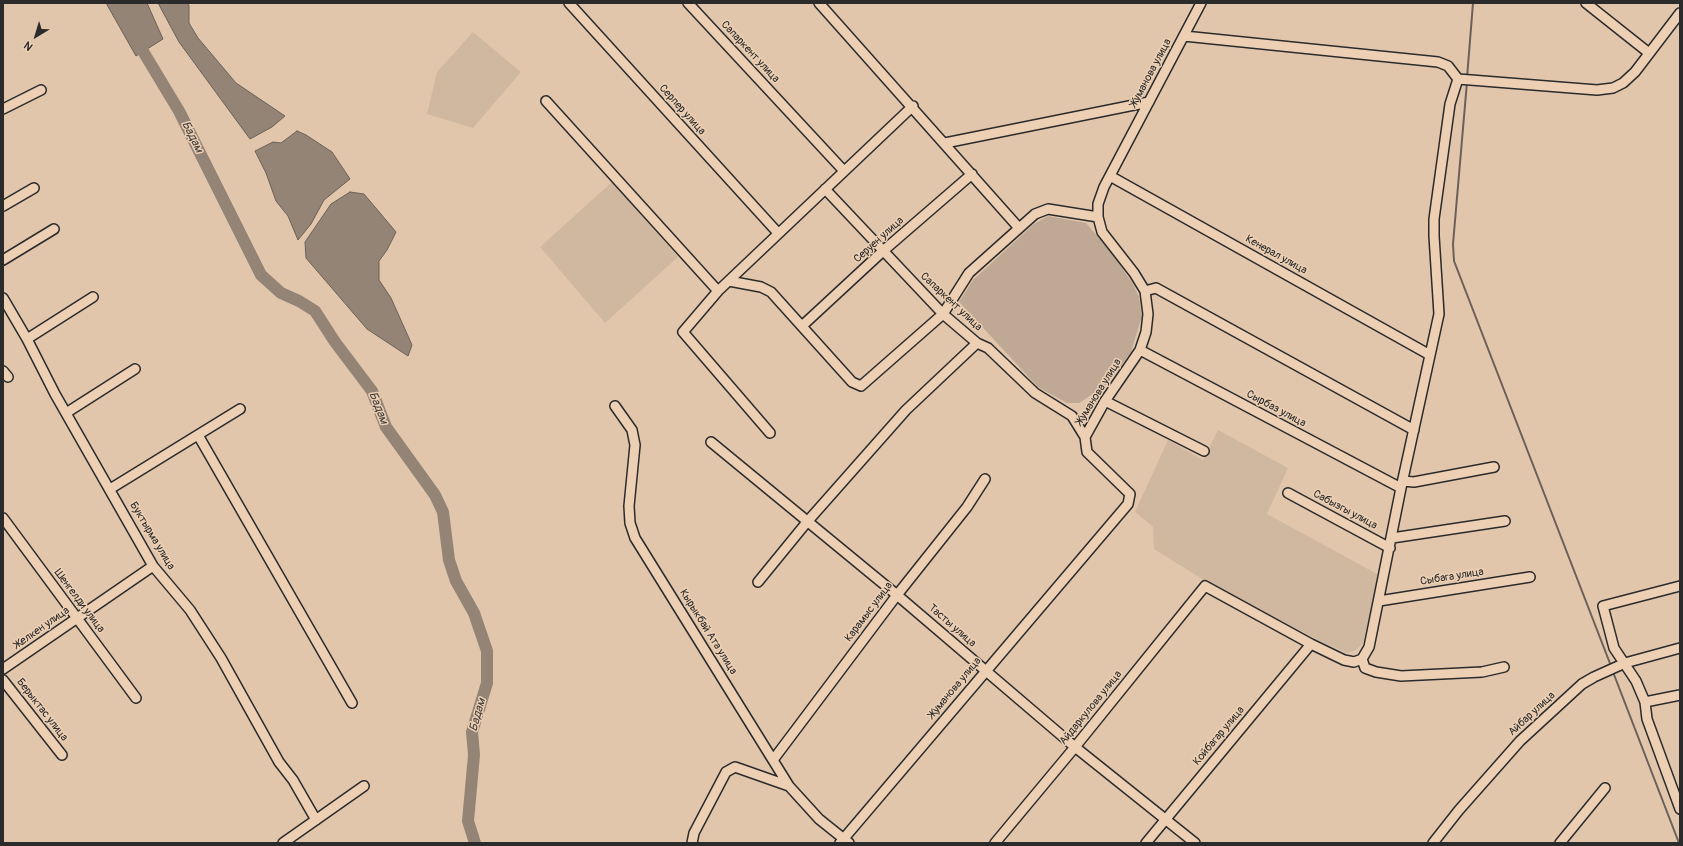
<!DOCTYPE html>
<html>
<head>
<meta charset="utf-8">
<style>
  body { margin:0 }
  #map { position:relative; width:1683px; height:846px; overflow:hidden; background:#e1c6ac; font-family:Pangolin,sans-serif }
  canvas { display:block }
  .frame { position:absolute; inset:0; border:4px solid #2b2b2b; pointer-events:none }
  .north { position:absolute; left:16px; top:16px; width:40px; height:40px; -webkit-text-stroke:3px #edd0b4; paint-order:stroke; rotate:218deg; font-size:11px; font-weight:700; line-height:16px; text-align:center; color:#2b2b2b }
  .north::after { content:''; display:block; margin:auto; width:14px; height:18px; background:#2b2b2b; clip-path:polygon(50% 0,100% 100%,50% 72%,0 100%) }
</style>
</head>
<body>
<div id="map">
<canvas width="1683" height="846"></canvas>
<div class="frame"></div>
<div class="north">N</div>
</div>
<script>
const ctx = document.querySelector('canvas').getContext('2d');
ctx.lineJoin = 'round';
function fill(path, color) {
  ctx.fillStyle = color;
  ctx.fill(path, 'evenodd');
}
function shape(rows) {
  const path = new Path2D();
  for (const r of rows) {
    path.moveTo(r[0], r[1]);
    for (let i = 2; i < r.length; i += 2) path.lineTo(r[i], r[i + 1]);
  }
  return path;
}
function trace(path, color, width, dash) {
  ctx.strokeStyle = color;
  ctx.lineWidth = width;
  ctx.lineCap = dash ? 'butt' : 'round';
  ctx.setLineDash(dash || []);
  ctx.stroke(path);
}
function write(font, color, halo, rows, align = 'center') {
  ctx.font = font + ' Pangolin,sans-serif';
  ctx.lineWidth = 3;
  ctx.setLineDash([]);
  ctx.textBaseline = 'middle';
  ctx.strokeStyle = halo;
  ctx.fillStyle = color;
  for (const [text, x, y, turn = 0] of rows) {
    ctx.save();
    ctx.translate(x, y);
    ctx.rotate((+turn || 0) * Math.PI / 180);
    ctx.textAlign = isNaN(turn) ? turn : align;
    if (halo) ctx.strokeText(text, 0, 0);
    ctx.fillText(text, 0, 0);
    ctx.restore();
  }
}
const built = shape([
  [473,32,521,72,473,128,427,114,437,72],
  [612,182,678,257,605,323,540,247],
  [1218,430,1288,468,1267,514,1379,575,1363,643,1356,650,1347,653,1322,642,1202,579,1154,549,1153,527,1135,512,1168,440,1203,460]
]);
const green = shape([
  [1048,216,1086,223,1111,252,1133,284,1139,297,1142,316,1131,352,1107,385,1079,403,1067,403,1038,387,959,302,973,280,1034,224]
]);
const water = shape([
  [106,3,147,3,163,39,136,56,106,3],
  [158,3,186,3,189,5,189,23,198,38,236,83,285,116,272,127,250,139,179,42,158,3],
  [297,131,306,135,332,152,350,179,324,200,311,224,298,240,288,216,276,201,266,173,255,151,273,142,281,143,297,131],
  [350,192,364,194,396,232,387,250,379,261,379,280,391,298,412,345,408,356,367,329,306,258,305,242,331,204,350,192]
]);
const stream = shape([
  [1467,78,1473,3],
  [1467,82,1453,244,1454,261,1611,666],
  [1613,672,1679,843]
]);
const river = shape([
  [135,38,179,111,261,275,281,293,299,301,315,311,335,342,372,391,386,427,435,495,443,512,449,560,456,581,474,613,487,651,487,683,472,732,474,755,468,821,475,843]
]);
const minor = shape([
  [569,3,778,233],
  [688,3,844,171],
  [819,3,1019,228],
  [1586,3,1649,53],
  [1184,36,1438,62,1448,66,1458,79,1597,90,1613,88,1623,83,1635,72,1680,13],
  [546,101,718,291],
  [3,109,41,90],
  [945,143,1149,102],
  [1110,176,1430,355],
  [825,189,943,314,977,343,988,348,1035,393,1072,416,1085,437],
  [3,206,34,188],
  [3,260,54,229],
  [729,281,761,287,771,292,852,382,861,386,943,314,969,273,1035,214,1048,209,1098,217],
  [1145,291,1156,288,1414,430],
  [3,298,27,339,55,394,153,566,190,610,221,658,279,762,293,780,316,820],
  [802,326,883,251,972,174],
  [27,339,93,297],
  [1140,350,1401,488],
  [3,371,8,377],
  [1105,401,1204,451],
  [615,406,632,430,635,445,629,506,630,523,635,538,789,786,819,819,849,843],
  [66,413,135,369],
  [770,433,683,332,718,291,913,106],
  [198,435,352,703],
  [711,442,897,595,1075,747,1195,843],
  [1403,481,1414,482,1494,467],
  [110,489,240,409],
  [1288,493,1390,548],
  [3,518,136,698],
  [1392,538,1505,521],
  [758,582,807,522,906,410,977,343],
  [1680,586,1603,606,1614,648,1636,681,1645,702,1647,719,1680,809],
  [1379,601,1530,577],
  [1362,659,1369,647,1401,488,1439,314,1434,236,1434,219,1450,104,1458,79],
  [3,669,153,566],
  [3,680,62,755],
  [1645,702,1680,695],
  [773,760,897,595,967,507,985,479],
  [283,843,364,786],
  [692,843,694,833,726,772,735,767,789,786],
  [840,843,1128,504,1130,494,1087,452,1085,437,1105,401,1140,350,1146,332,1148,314,1145,291,1134,273,1102,232,1098,217,1098,204,1104,187,1201,3],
  [995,843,1075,747,1205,586,1311,644,1344,660,1354,662,1362,659,1365,668,1376,672,1401,676,1482,672,1504,667],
  [1146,843,1311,644],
  [1433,843,1459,810,1520,741,1582,684,1594,677,1625,663,1680,648],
  [1560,843,1605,788]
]);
const streetNames = [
  ["Сапаркент улица",750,52,47],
  ["Жуманова улица",1151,73,-62],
  ["Серпер улица",682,110,48],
  ["Серуен улица",879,240,-42],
  ["Кенерал улица",1276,255,29],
  ["Сапаркент улица",951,302,43],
  ["Жуманова улица",1099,392,-58],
  ["Сырбаз улица",1276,409,28],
  ["Сабызгы улица",1345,510,28],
  ["Буктырма улица",152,536,59],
  ["Сыбага улица",1452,577,-9],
  ["Шенгелди улица",79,601,53],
  ["Карамыс улица",869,612,-53],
  ["Тасты улица",952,626,41],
  ["Желкен улица",42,628,-35],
  ["Кырыкбай Ата улица",708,632,58],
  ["Жуманова улица",955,688,-50],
  ["Айдаркулова улица",1091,708,-51],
  ["Берыктас улица",42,710,52],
  ["Айбар улица",1532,714,-43],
  ["Койбагар улица",1219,736,-50]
];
const waterNames = [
  ["Бадам",192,137,63],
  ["Бадам",378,408,68],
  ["Бадам",478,715,-75]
];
fill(built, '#d0b8a0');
fill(green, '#c0a994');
fill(water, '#948476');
trace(water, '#6a6058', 1);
trace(stream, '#6a6058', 2);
trace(river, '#948476', 12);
trace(minor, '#2b2b2b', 12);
trace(minor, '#edd0b4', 9);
write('11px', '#2b2b2b', '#edd0b4', streetNames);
write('italic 12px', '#45413e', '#edd0b4', waterNames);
</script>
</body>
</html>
